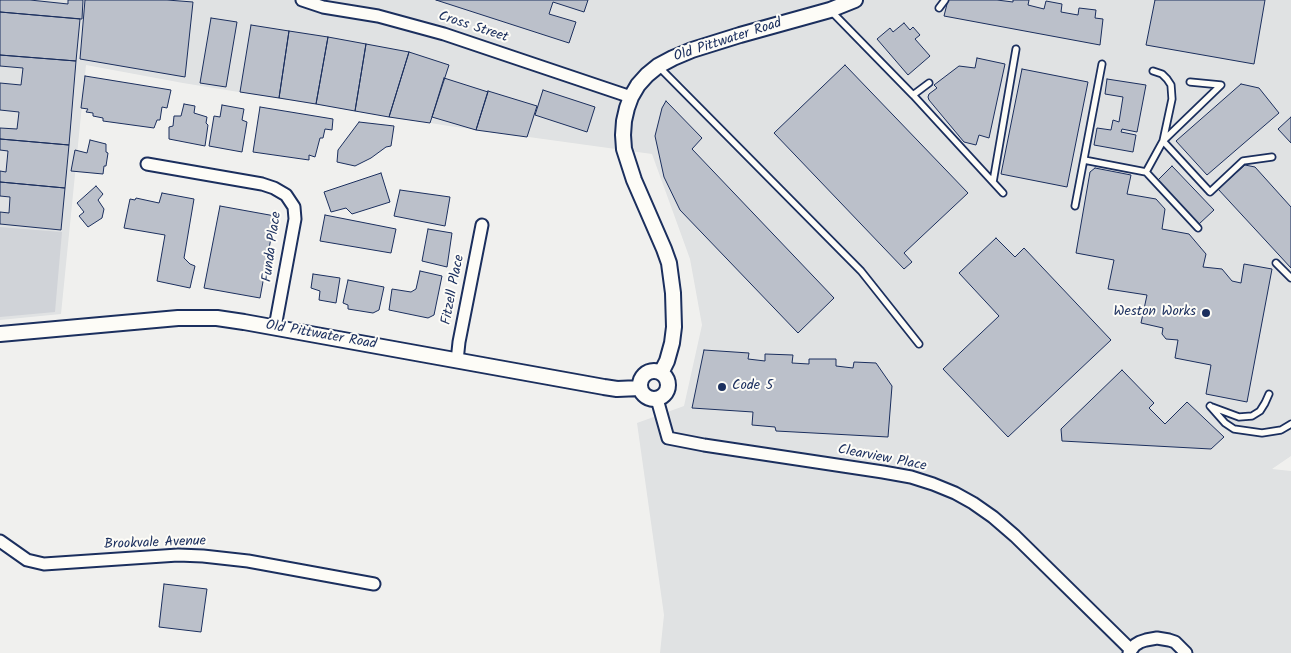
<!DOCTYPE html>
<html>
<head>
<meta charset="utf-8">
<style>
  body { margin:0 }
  canvas { display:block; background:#f0f0ee }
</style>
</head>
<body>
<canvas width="1291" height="653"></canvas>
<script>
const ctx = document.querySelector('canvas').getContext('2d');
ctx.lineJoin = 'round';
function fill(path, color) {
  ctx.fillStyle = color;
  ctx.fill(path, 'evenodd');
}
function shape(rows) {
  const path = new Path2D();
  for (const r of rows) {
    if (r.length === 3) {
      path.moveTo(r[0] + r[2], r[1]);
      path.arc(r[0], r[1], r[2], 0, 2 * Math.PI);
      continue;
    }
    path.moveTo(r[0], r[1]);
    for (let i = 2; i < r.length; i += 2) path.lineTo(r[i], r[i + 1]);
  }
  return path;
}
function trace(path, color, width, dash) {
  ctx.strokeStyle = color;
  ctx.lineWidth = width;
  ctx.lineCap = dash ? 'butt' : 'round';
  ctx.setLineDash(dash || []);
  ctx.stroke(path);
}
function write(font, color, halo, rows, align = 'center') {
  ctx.font = font + ' Kalam,sans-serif';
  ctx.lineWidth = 4;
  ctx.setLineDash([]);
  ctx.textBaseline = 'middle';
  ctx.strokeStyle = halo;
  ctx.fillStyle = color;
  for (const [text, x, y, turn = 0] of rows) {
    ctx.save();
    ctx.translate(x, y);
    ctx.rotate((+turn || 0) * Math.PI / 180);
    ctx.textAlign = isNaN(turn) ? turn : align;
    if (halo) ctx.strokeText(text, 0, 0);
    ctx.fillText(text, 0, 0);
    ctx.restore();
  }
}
const built = shape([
  [0,0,1291,0,1291,456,1272,469,1291,471,1291,653,660,653,664,615,637,423,684,406,702,325,690,259,652,154,449,126,183,83,86,65,61,314,0,320]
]);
const green = shape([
  [0,227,62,232,55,312,0,317]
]);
const building = shape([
  [0,0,30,0,68,4,68,0,83,0,82,19,0,12,0,0],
  [85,0,167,0,193,2,185,77,80,59,85,0],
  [436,0,588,0,584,12,553,2,549,14,576,22,569,43,436,0],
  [948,0,997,0,1013,2,1013,0,1029,0,1028,5,1044,9,1046,1,1062,4,1061,12,1078,15,1079,8,1096,10,1095,18,1103,19,1100,45,944,16,948,0],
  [1155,0,1265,0,1254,64,1146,45,1155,0],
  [0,12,80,19,76,61,0,55,0,12],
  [211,18,237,22,226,87,200,83,211,18],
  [904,23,910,30,913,27,920,35,915,39,930,56,908,75,877,39,890,28,893,32,904,23],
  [251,25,289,31,279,98,240,92,251,25],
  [289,31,328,37,316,104,279,98,289,31],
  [328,37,366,44,355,111,316,104,328,37],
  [366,44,409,52,389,117,355,111,366,44],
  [409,52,449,65,430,123,389,117,409,52],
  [0,55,76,61,69,145,0,139,0,128,17,129,19,112,0,110,0,83,21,85,23,68,0,66,0,55],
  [977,58,1005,64,989,138,979,135,976,145,964,142,929,100,928,97,929,94,937,88,934,85,959,66,975,68,977,58],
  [845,65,968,193,904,253,912,262,904,269,774,133,845,65],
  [1022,69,1088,82,1067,187,1001,174,1022,69],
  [85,76,171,90,167,108,162,107,160,120,157,120,154,128,103,121,103,118,93,116,93,113,86,112,88,109,81,108,85,76],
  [444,78,488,92,476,130,432,117,444,78],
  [1107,79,1146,85,1137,132,1122,129,1121,132,1136,135,1133,152,1094,145,1097,128,1111,130,1113,120,1119,122,1123,97,1105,94,1107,79],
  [1241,84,1259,88,1279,113,1207,175,1176,141,1241,84],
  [543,90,595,107,587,132,535,115,543,90],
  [488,91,537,106,527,137,476,130,488,91],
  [666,101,702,138,692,149,834,298,798,333,680,210,664,177,655,136,662,108,666,101],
  [184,104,195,106,194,113,207,117,206,123,208,125,205,146,169,139,169,127,173,126,174,116,181,116,184,104],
  [222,105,244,109,242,120,247,122,242,152,209,146,214,116,220,117,222,105],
  [260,107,333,119,332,130,325,129,323,138,320,138,315,157,309,155,309,160,253,152,260,107],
  [1291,117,1291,143,1278,129,1291,117],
  [359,122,394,126,391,146,386,147,371,158,355,166,337,162,338,150,359,122],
  [0,139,69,145,65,188,0,182,0,171,6,172,8,151,0,150,0,139],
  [90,140,106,144,106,152,108,153,106,166,104,166,103,174,71,171,75,150,87,153,90,140],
  [1245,165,1255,167,1291,207,1291,268,1218,189,1245,165],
  [1172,166,1214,210,1199,224,1158,180,1172,166],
  [1095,168,1131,175,1127,194,1156,199,1165,209,1162,229,1189,234,1206,254,1203,267,1222,269,1232,281,1241,283,1244,264,1272,269,1247,402,1206,394,1211,365,1175,358,1178,340,1166,339,1162,334,1163,328,1141,323,1147,295,1108,289,1114,260,1076,253,1090,172,1095,168],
  [381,173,390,202,352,214,346,208,331,212,324,192,381,173],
  [0,182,65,188,61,230,0,224,0,212,9,213,10,197,0,196,0,182],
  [96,186,103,194,98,200,104,209,102,218,88,227,79,216,84,212,77,203,96,186],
  [400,190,450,197,445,226,394,216,400,190],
  [162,193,194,199,184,258,190,264,195,266,190,288,157,281,165,235,124,228,130,199,135,200,136,198,159,203,162,193],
  [220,206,275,216,260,298,204,288,220,206],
  [325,215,396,229,391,253,320,241,325,215],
  [428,229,452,233,447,267,422,261,428,229],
  [996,238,1015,257,1024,248,1111,340,1008,437,943,369,999,316,959,273,996,238],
  [420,271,442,276,434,315,428,318,389,310,392,289,411,292,416,289,420,271],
  [313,274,340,278,336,303,319,300,320,291,311,288,313,274],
  [348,280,384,287,379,310,373,313,348,309,348,305,343,303,348,280],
  [704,350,749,353,748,359,765,361,765,354,793,355,792,363,809,364,809,359,836,359,836,366,853,368,854,362,876,363,892,386,888,437,776,431,775,427,752,425,753,412,692,408,704,350],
  [1122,370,1154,403,1149,408,1165,424,1187,402,1224,437,1211,449,1062,441,1061,429,1122,370],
  [164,584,207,589,201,632,159,627,164,584]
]);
const service = shape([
  [939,8,945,0],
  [830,10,913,95,1003,193],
  [659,67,861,271,919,344],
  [1153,71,1162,74,1167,79,1171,85,1172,99,1163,141,1210,192,1243,161,1272,157],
  [913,95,929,83],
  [1084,160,1146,172,1163,141,1221,85,1190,82],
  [1146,172,1198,228],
  [993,182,1016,49],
  [1075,206,1102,64],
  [1276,263,1291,278],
  [1210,406,1225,423,1234,429,1262,433,1281,430,1291,424],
  [1212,407,1239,417,1252,416,1260,411,1265,403,1269,394]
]);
const minor = shape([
  [302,0,323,7,378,16,444,34,631,97],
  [147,164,262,184,274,188,286,195,294,207,295,219,275,327],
  [457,361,459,342,482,225],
  [657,399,668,438,704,445,883,472,911,477,933,484,955,493,973,503,993,517,1015,536,1131,650],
  [0,541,27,560,44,564,178,555,203,556,248,561,374,584],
  [1129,653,1135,645,1140,642,1146,640,1157,638,1169,640,1175,642,1186,653]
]);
const tertiary = shape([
  [0,334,178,318,217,318,244,322,604,387,617,389,640,388],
  [654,385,14],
  [661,373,667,361,672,343,674,327,673,293,669,263,664,249,634,180,624,149,623,135,624,121,627,108,631,97,638,85,647,75,658,66,673,58,692,50,740,35,830,10,855,0]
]);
const markers = [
  [1206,313,5,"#1b2f5e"],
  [722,387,5,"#1b2f5e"]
];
const streetNames = [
  ["Cross Street",473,28,18],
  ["Old Pittwater Road",728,41,-18],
  ["Funda Place",273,247,-82],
  ["Fitzell Place",454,290,-79],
  ["Old Pittwater Road",321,336,10],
  ["Clearview Place",882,459,11],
  ["Brookvale Avenue",155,544,-2]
];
const poiNames = [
  ["Weston Works",1196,313],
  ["Code 5",732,387,"left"]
];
fill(built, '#e0e2e3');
fill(green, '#d0d3d8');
fill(building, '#bbc0ca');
trace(building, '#1b2f5e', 1);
trace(service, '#1b2f5e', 9);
trace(minor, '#1b2f5e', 15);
trace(tertiary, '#1b2f5e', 18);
trace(service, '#fdfcf7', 5.5);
trace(minor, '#fdfcf7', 11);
trace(tertiary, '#fdfcf7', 14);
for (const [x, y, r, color] of markers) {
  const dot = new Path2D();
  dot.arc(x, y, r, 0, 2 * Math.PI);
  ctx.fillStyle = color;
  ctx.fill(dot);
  trace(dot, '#fdfcf7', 2);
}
write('14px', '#1b2f5e', '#fdfcf7', streetNames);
write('14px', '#1b2f5e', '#fdfcf7', poiNames, 'right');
</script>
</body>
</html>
